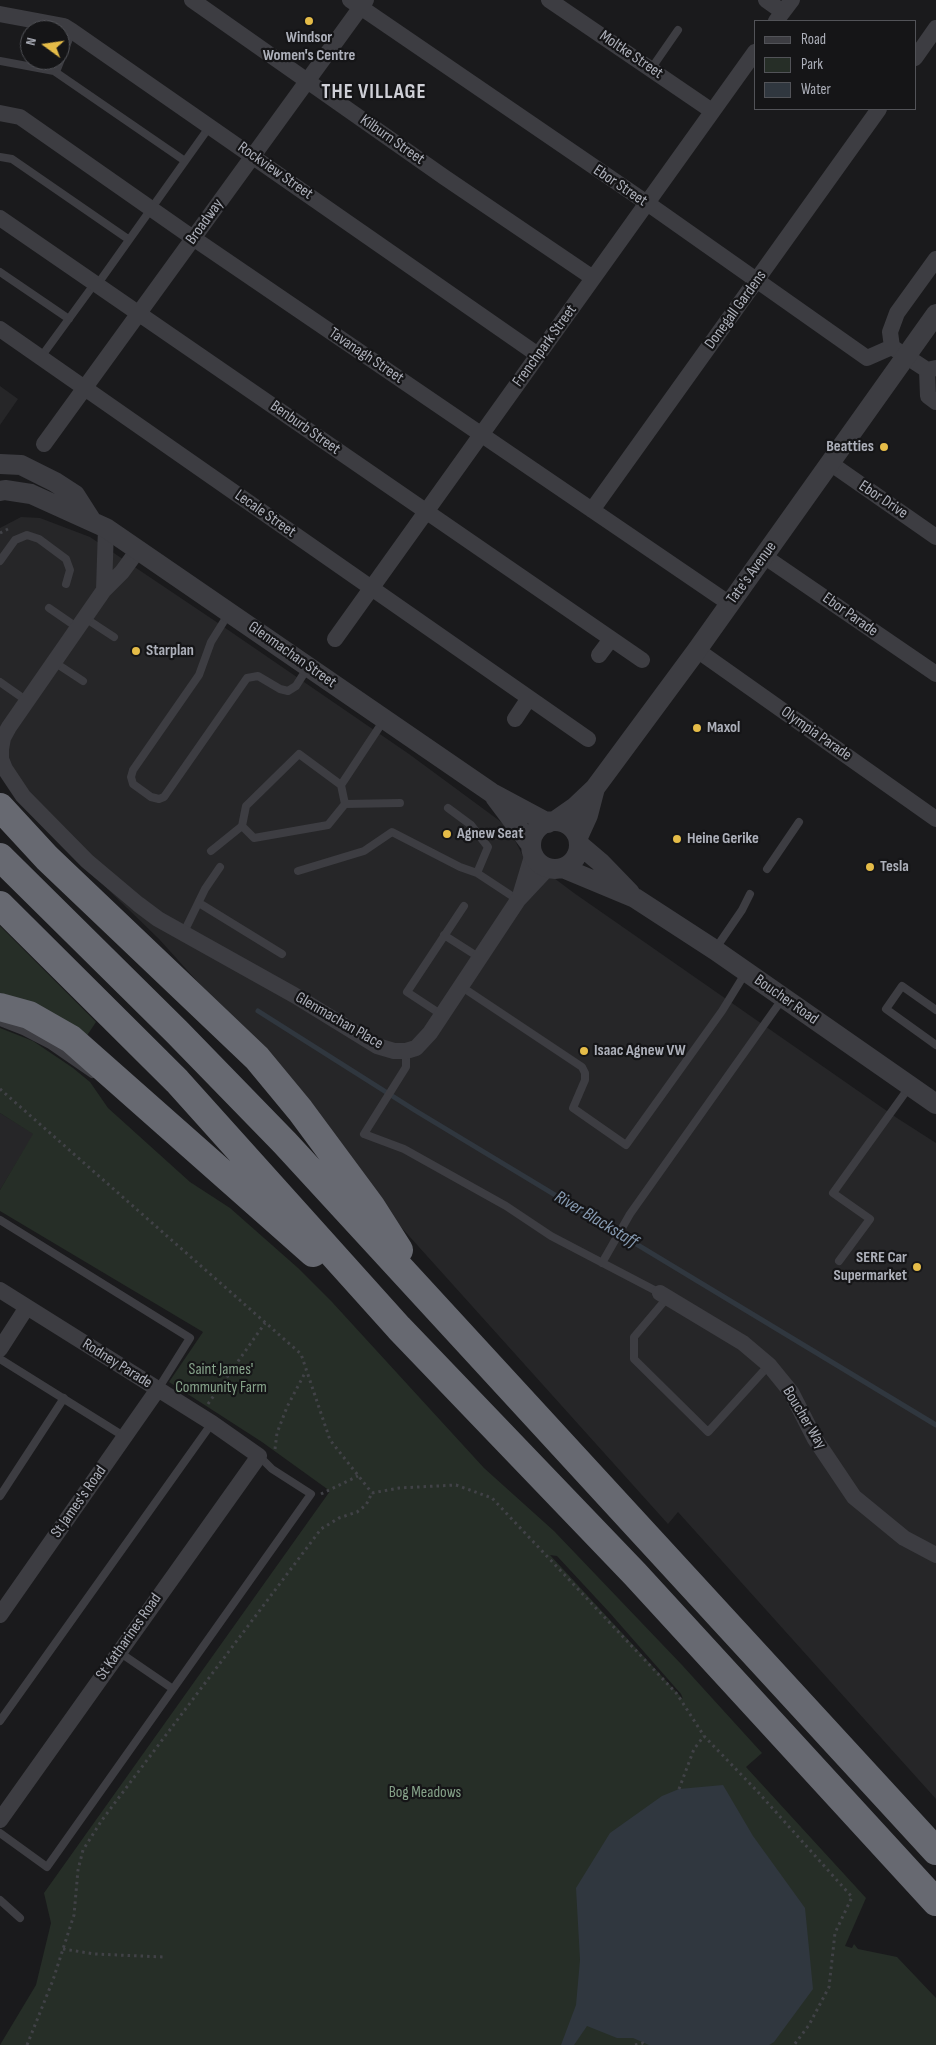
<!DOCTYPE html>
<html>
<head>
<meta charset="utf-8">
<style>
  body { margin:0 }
  #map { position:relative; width:936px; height:2045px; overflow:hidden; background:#1a1a1c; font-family:"Sofia Sans Condensed",sans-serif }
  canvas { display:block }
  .legend { position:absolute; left:754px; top:20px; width:162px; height:90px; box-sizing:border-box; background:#151517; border:1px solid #525358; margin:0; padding:6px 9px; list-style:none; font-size:15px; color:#adb0ba }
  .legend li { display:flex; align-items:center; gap:10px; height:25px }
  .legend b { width:25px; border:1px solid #525358 }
  .north { position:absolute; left:20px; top:20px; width:50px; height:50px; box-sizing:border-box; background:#151517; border:1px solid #525358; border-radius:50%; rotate:284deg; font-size:14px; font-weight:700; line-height:20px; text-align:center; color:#adb0ba }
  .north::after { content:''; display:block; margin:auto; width:18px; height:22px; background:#e5bc48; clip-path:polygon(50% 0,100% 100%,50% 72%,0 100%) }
</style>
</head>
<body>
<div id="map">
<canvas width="936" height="2045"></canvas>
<ul class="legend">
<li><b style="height:6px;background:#3d3d42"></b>Road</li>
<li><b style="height:14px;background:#262e27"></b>Park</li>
<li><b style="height:14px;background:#30373f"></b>Water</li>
</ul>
<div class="north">N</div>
</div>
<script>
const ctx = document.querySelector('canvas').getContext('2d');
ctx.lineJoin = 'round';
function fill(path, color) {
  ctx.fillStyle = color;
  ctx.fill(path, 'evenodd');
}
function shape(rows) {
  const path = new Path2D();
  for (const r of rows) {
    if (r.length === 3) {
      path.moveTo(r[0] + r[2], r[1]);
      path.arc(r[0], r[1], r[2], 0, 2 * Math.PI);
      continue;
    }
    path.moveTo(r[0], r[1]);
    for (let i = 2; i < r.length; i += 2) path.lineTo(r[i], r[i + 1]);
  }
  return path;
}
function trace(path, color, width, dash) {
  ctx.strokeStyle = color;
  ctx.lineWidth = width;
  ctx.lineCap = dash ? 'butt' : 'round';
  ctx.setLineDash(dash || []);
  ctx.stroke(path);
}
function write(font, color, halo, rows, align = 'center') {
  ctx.font = font + ' "Sofia Sans Condensed",sans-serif';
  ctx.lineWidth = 4.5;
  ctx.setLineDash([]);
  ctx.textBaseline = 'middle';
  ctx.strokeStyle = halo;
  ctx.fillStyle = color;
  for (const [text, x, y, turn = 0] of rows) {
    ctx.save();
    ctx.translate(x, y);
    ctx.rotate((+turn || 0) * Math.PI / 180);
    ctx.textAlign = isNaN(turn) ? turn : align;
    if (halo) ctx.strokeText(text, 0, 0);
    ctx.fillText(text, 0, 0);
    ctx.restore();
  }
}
const built = shape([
  [0,386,18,399,0,425],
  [21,517,40,518,90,537,218,623,409,754,508,827,522,854,574,893,897,1118,936,1143,936,1799,678,1512,668,1524,383,1207,280,1073,159,939,19,803,0,773,0,528],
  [0,1113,34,1134,0,1190]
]);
const green = shape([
  [0,926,96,1022,86,1037,36,1004,0,993],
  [0,1028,33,1041,73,1068,90,1082,108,1108,190,1182,230,1208,298,1268,332,1302,484,1468,554,1531,682,1665,762,1753,746,1767,866,1898,845,1946,852,1948,854,1944,858,1949,897,1957,936,1998,936,2045,0,2045,36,1985,51,1923,44,1893,330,1491,262,1442,169,1382,203,1332,0,1211,0,1190,33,1134,0,1113],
  [550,1555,557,1556,609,1612,681,1694,683,1699]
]);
const water = shape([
  [723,1785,753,1836,805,1908,813,1989,774,2042,769,2045,649,2045,633,2038,617,2038,587,2026,574,2045,561,2045,576,2005,580,1960,576,1888,610,1833,662,1796,679,1789]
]);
const stream = shape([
  [258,1011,416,1111,936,1425]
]);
const path = shape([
  [0,533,8,529],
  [0,1089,301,1354,330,1440,372,1493],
  [208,1404,265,1323],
  [275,1449,277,1433,287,1407,306,1371],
  [372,1493,399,1488,456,1485,492,1498,677,1694,704,1736,757,1791,852,1897,835,1933,829,1987,809,2025,794,2045],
  [321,1494,358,1476],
  [679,1789,694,1749,704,1736],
  [63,1949,95,1954,163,1957],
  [27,2045,53,1980,74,1915,78,1870,83,1850,102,1820,321,1529,339,1518,357,1512,366,1505,372,1493],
  [635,2045,643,2043,646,2045]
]);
const service = shape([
  [0,61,54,71,185,161],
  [651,69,678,30],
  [56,72,72,31],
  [0,157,12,159,128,239],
  [0,272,69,319],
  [97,285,210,126],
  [41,357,95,283],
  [0,561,15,540,27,535,39,539,66,559,70,570,66,584],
  [49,608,78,628],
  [229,613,211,642,199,675,133,770,131,777,133,784,151,797,159,799,164,797,247,678,258,676,280,689,288,691,296,686,308,667],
  [85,618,114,637],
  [54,662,83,681],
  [0,682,27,701],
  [341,785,299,754,246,806,242,826,254,838,328,825,345,804,341,785,384,720],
  [345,804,400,803],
  [448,808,471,825,488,847,477,873],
  [211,851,242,826],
  [767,869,799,822],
  [298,871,364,851,392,832,460,867,477,873,518,900],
  [199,903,282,954],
  [184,932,205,889,220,867],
  [444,935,480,958],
  [716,948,742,910,750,894],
  [462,987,582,1067,585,1073,585,1080,573,1108,626,1145,722,1011,746,972],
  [936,1010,902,986,886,1009,936,1045],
  [442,1015,407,992,464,906],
  [0,1022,23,1031,50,1045,92,1074],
  [406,1051,406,1067,364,1134,404,1149,506,1206,551,1236,660,1293],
  [0,1220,190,1338,158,1389],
  [839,1261,870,1219,833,1193,910,1086],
  [602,1263,630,1214,783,998],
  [667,1298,634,1337,634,1359,708,1432,769,1365],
  [0,1359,125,1437],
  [0,1496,64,1398],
  [119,1652,173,1689],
  [0,1721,212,1423],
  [0,1833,47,1867,311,1494,272,1469,259,1456],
  [0,1900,20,1918]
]);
const minor = shape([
  [192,0,444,177,593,278],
  [350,0,647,203,867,358,892,347],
  [549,0,712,111],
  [766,0,783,12],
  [0,14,64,26,72,31,538,355],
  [776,21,792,0],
  [915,58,936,28],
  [0,113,20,117,193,238,730,604],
  [0,218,642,660],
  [936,259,897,313,890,332,892,347,927,370,936,368],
  [0,329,588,739],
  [927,370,928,396,936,402],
  [44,444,366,0],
  [830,463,936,537],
  [592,510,879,109],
  [138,550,122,572,104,590,9,727,3,738,1,749,1,759,5,769,23,796,87,861,138,904,158,919,294,995,377,1046,394,1051,406,1051,416,1048,430,1033,518,900,548,868],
  [765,554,771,561,936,674],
  [104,590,106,528],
  [335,639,755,52],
  [697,650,936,819],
  [599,655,611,639],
  [515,719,529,698],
  [520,896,533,853],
  [0,1290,212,1423,259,1456,0,1820],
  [660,1293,743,1343,769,1365,791,1392,815,1439,854,1497,904,1538,936,1555],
  [0,1349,27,1307],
  [0,1615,158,1389]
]);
const tertiary = shape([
  [0,464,21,465,55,482,75,495,91,520],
  [0,491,5,490,31,494,106,528,492,793,548,823],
  [495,797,531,845],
  [555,821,575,807,595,788,697,650,936,314],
  [555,845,24],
  [578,837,588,815,595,788],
  [580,845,600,862,630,893],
  [563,868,635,898,715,950,936,1104]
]);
const motorway = shape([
  [0,807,47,858,257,1058,300,1110,371,1206,399,1250],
  [0,857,177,1032,285,1143,936,1851],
  [0,905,177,1081,399,1328,635,1574,936,1902],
  [0,1007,29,1015,71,1039,313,1253]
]);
const markers = [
  [309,21,5,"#e5bc48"],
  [884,447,5,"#e5bc48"],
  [136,651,5,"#e5bc48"],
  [697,728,5,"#e5bc48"],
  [447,834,5,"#e5bc48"],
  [677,839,5,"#e5bc48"],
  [870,867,5,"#e5bc48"],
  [584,1051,5,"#e5bc48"],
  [917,1267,5,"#e5bc48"]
];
const poiNames = [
  ["Windsor",309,38,"center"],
  ["Women's Centre",309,56,"center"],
  ["Beatties",874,447,"right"],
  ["Starplan",146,651],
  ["Maxol",707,728],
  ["Agnew Seat",457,834],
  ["Heine Gerike",687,839],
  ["Tesla",880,867],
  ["Isaac Agnew VW",594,1051],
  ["SERE Car",907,1258,"right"],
  ["Supermarket",907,1276,"right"]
];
const streetNames = [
  ["Moltke Street",631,55,34],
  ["Kilburn Street",392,140,35],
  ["Rockview Street",275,171,35],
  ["Ebor Street",620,186,34],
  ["Broadway",205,222,-54],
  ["Donegall Gardens",736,310,-54],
  ["Frenchpark Street",545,346,-54],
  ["Tavanagh Street",366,356,34],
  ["Benburb Street",305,428,35],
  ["Ebor Drive",883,500,34],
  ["Lecale Street",265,514,35],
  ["Tate's Avenue",752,573,-54],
  ["Ebor Parade",850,615,35],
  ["Glenmachan Street",292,655,35],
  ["Olympia Parade",816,734,35],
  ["Boucher Road",786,1000,35],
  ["Glenmachan Place",339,1021,30],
  ["Rodney Parade",117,1364,32],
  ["Boucher Way",804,1418,59],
  ["St James's Road",79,1502,-55],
  ["St Katharines Road",129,1637,-55]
];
const parkNames = [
  ["Saint James'",221,1370],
  ["Community Farm",221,1388],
  ["Bog Meadows",425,1793]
];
const waterNames = [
  ["River Blackstaff",596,1220,31]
];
const districtNames = [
  ["THE VILLAGE",374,93]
];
fill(built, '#262628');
fill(green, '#262e27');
fill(water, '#30373f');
trace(stream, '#30373f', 5);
trace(path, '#414247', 3, [2.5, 4]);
trace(service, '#3d3d42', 8);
trace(minor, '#3d3d42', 16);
trace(tertiary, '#3d3d42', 20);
trace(motorway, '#676971', 28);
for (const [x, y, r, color] of markers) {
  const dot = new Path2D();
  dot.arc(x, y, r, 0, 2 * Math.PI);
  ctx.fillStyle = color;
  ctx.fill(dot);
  trace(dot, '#151517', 2);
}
write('bold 16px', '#adb0ba', '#151517', poiNames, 'left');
write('16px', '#adb0ba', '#151517', streetNames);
write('16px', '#86a38a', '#151517', parkNames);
write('italic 18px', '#879bb2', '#151517', waterNames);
ctx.letterSpacing = '1px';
write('bold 21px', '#cecfd6', '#151517', districtNames);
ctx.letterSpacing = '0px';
</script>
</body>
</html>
